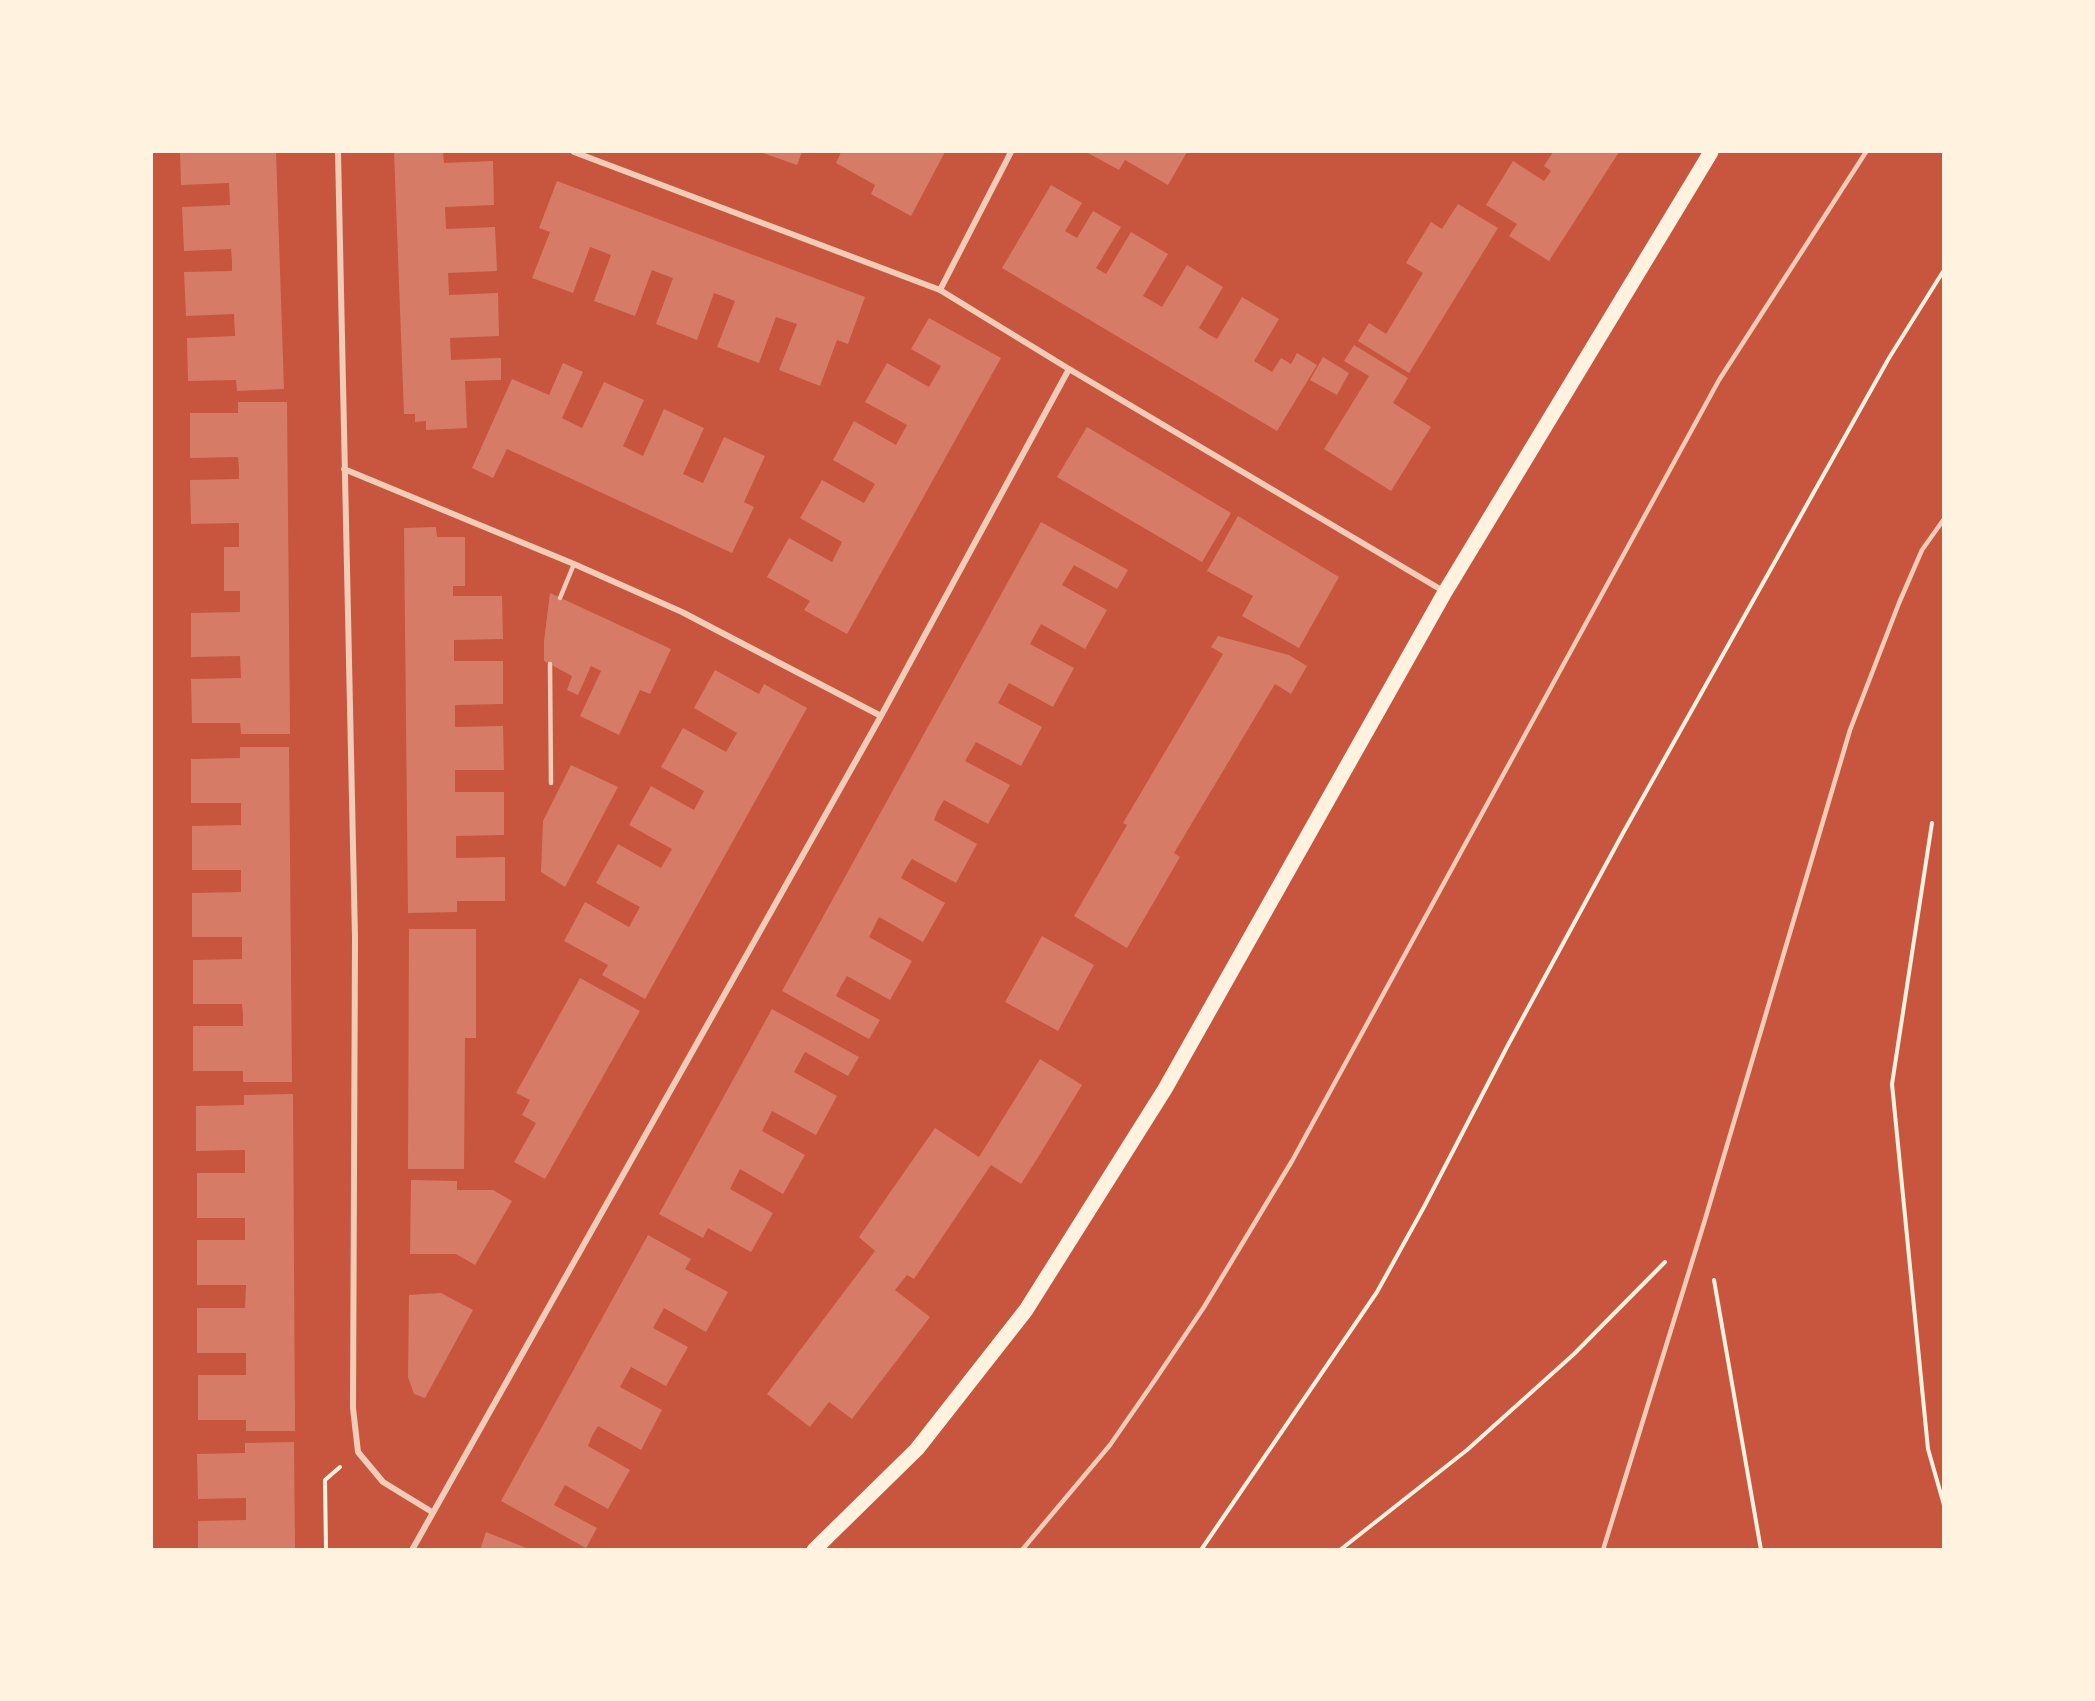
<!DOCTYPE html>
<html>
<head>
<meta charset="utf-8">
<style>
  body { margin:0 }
  #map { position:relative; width:2095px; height:1701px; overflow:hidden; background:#c8553d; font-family:"Fira Sans",sans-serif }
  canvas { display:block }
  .frame { position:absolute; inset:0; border:153px solid #fff3e0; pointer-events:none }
</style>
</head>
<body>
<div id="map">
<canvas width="2095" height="1701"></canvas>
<div class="frame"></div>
</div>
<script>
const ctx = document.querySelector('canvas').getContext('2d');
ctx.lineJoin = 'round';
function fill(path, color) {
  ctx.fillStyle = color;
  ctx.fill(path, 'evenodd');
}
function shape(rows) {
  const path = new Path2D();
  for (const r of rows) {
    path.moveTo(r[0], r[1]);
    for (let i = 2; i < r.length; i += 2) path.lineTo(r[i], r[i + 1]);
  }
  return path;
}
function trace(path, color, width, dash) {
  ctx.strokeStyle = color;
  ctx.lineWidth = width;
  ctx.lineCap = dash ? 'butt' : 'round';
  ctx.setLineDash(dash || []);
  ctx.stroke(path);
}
const building = shape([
  [180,152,276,152,284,389,237,391,236,380,188,381,187,338,235,336,234,314,186,316,184,272,232,271,232,260,231,249,184,251,182,207,230,205,229,183,181,185],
  [394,152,443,152,444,163,493,161,494,205,445,207,446,229,495,227,497,271,448,273,449,295,498,293,499,336,450,338,451,360,501,358,501,380,465,381,467,428,426,430,426,421,415,422,415,414,404,414],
  [760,152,802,152,797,165],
  [841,152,945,152,911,216,871,194,875,185,836,163],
  [1086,152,1187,152,1168,185,1125,160,1119,170],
  [1553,152,1619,152,1549,261,1509,236,1517,224,1486,205,1513,161,1544,181,1551,171,1544,166],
  [557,181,865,297,848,344,837,340,820,386,779,370,797,324,776,317,759,363,717,347,735,301,714,293,697,340,656,324,673,278,662,274,652,270,635,316,594,301,611,255,601,251,590,247,573,293,532,278,550,232,539,228],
  [1051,185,1082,203,1065,231,1077,238,1093,211,1121,227,1096,268,1106,274,1131,232,1168,254,1143,296,1152,301,1162,307,1187,265,1223,287,1199,328,1208,334,1217,339,1242,297,1279,319,1254,361,1272,372,1281,358,1291,364,1297,353,1317,365,1277,431,1002,268],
  [1458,204,1498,228,1409,373,1358,341,1369,323,1386,334,1423,273,1406,263,1431,222,1442,229],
  [929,318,1001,358,847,634,804,610,810,601,767,577,789,538,832,562,842,542,800,518,822,480,864,503,875,484,833,460,854,421,896,445,907,425,865,402,887,363,929,387,941,366,911,349],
  [1354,345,1408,378,1393,403,1431,427,1391,491,1324,449,1369,376,1344,361],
  [1323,357,1349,373,1337,395,1310,380],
  [563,363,583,372,562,418,582,428,604,382,644,400,623,446,643,456,664,409,704,428,683,474,703,483,724,437,765,456,744,502,754,507,732,553,507,449,493,478,472,468,512,379,549,395],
  [238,402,287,402,290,734,241,734,240,723,192,723,191,679,241,678,240,656,191,657,191,613,240,612,240,591,224,591,224,547,239,547,239,523,191,524,190,480,239,479,239,469,238,457,190,458,190,413,238,413],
  [1087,427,1231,513,1202,562,1057,477],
  [1238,516,1339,577,1299,648,1242,616,1253,596,1207,571],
  [1041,522,1128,570,1117,589,1074,565,1062,585,1107,610,1085,649,1041,624,1030,644,1074,668,1053,707,1009,683,998,703,1042,727,1021,766,976,742,965,761,1010,785,988,824,944,800,938,810,934,820,977,844,956,883,912,859,906,868,901,878,945,903,923,942,879,917,869,937,912,961,890,1000,847,976,841,986,836,996,880,1020,869,1039,782,991],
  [436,527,437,537,465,537,465,586,453,586,453,596,502,596,503,639,454,640,454,661,503,661,503,704,455,705,455,727,503,726,504,770,455,770,455,792,504,792,504,835,456,836,456,858,505,857,505,901,457,901,457,912,408,913,404,528],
  [550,593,671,649,650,694,640,690,619,735,580,716,601,671,591,666,578,695,567,690,572,676,544,661,544,641],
  [1218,636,1289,655,1307,666,1291,694,1275,684,1174,853,1180,857,1127,948,1074,916,1127,825,1123,823,1223,654,1211,647],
  [715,670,759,694,764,684,807,708,645,999,602,975,608,965,564,941,585,902,629,927,640,907,596,883,618,844,661,868,672,849,629,825,651,786,694,810,704,791,661,767,683,728,726,752,737,733,694,708],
  [240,747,289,747,292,1082,243,1082,243,1071,193,1071,193,1026,243,1026,243,1015,242,1004,193,1004,193,960,242,959,242,937,192,937,192,893,241,892,241,870,192,870,192,826,241,825,241,803,191,803,191,759,240,758],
  [571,765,618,787,565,887,541,872,543,821],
  [409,929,476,929,476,1038,465,1038,464,1169,408,1169],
  [1042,936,1094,965,1058,1031,1005,1002],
  [580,978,640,1011,545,1179,514,1162,536,1123,522,1115,530,1100,516,1093],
  [772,1009,859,1057,848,1076,805,1052,794,1072,837,1096,816,1135,772,1111,762,1131,805,1155,783,1194,740,1169,730,1189,773,1213,751,1252,708,1228,703,1238,659,1214],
  [1040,1059,1082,1085,1037,1159,1021,1184,991,1165,914,1279,907,1275,895,1290,930,1317,852,1419,829,1402,810,1427,767,1394,875,1251,859,1237,935,1128,979,1157],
  [293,1094,295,1431,246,1431,246,1420,198,1420,198,1375,246,1375,246,1353,197,1353,197,1308,245,1308,246,1285,197,1285,197,1240,245,1240,245,1218,197,1218,197,1173,245,1173,245,1150,196,1151,196,1106,244,1105,244,1095],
  [411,1180,457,1181,457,1190,493,1190,512,1201,475,1265,456,1254,410,1254],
  [648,1235,691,1259,685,1269,728,1292,706,1332,664,1308,653,1328,688,1347,666,1386,631,1367,620,1387,662,1410,641,1450,598,1426,592,1436,588,1446,630,1470,608,1509,565,1485,554,1505,597,1528,586,1548,501,1501],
  [441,1293,473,1310,425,1398,414,1394,408,1377,409,1295],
  [294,1442,295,1550,198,1550,198,1521,246,1520,246,1498,198,1499,197,1454,245,1453,245,1443],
  [486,1532,529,1549,529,1550,480,1550]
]);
const path = shape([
  [1932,823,1892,1084,1928,1449,1944,1505],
  [1714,1280,1761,1550],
  [326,1550,325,1480,340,1467],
  [1201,1550,1377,1292,1424,1207,1508,1045,1623,833,1889,358,1944,270],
  [1340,1550,1467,1450,1574,1354,1665,1262]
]);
const service = shape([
  [560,598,574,564],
  [550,664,551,783],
  [1022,1550,1110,1445,1155,1380,1204,1307,1292,1161,1719,380,1866,152],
  [1603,1550,1704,1223,1850,730,1899,603,1922,550,1944,519]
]);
const minor = shape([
  [338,152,355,938,353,1408,358,1452,383,1482,432,1512],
  [574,152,940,290,1069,369,1445,592],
  [940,290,1011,152],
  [344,469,574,564,682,612,881,716],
  [412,1550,881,716,1069,369]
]);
const primary = shape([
  [814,1550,917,1449,1026,1310,1165,1089,1445,592,1711,152]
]);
fill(building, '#d67c66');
trace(path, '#fff3e0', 4);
trace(service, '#f1ccb7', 4.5);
trace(minor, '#f1ccb7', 6);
trace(primary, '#fff3e0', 15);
</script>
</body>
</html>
